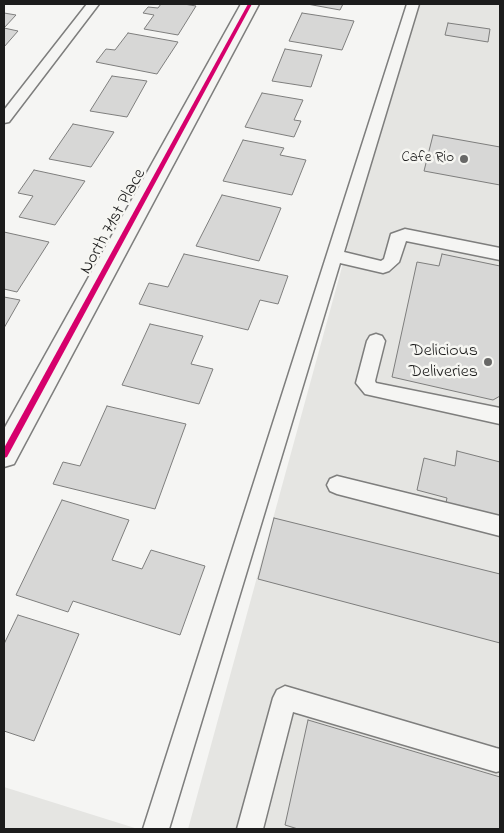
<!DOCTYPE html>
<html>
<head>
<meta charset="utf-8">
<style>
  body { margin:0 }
  #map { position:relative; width:504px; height:833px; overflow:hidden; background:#f5f5f3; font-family:"Indie Flower",sans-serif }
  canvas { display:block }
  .frame { position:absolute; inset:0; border:5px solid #1c1c1c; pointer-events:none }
</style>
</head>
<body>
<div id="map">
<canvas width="504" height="833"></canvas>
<div class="frame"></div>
</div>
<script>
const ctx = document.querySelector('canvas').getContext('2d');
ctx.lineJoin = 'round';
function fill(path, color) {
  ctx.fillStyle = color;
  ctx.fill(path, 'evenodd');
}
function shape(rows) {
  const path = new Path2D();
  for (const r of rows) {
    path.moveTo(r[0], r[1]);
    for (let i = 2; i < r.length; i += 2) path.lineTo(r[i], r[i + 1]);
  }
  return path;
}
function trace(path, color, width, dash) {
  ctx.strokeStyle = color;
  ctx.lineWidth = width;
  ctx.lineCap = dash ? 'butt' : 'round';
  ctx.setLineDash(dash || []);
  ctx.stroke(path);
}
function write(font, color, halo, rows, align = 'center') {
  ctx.font = font + ' "Indie Flower",sans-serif';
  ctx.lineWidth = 5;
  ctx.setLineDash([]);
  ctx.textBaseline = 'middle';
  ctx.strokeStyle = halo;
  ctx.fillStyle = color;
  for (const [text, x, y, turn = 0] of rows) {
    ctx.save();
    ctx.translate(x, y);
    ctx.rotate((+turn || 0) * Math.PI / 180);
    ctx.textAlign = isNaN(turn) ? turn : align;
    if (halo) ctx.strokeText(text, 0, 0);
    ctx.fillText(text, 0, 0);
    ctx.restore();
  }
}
const built = shape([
  [414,4,500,4,500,829,188,829],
  [4,787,138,829,4,829]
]);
const building = shape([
  [161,4,184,4,196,6,178,35,144,29,154,15,143,13,148,7,158,8,161,4],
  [307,4,343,4,340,10,307,4],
  [4,13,16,15,4,28,18,31,4,47,4,13],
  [302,13,354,21,342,50,289,41,302,13],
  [448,23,490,29,488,42,445,35,448,23],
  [128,33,178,42,157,74,96,62,106,49,115,50,128,33],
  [285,49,322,55,311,87,272,81,285,49],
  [112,76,147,81,127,117,90,111,112,76],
  [262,93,303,100,294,120,301,121,294,137,245,127,262,93],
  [73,124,114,132,91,167,49,159,73,124],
  [433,135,500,147,500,185,424,171,433,135],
  [243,140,284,148,280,155,306,160,292,195,223,181,243,140],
  [34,170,85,181,55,225,19,217,33,196,18,193,34,170],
  [222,195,281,208,259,261,196,246,222,195],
  [4,232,49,242,17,292,4,289,4,232],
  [184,254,288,276,278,304,260,300,248,330,139,304,149,283,168,287,184,254],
  [442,254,500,266,500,396,493,400,392,377,417,262,439,266,442,254],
  [4,297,20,300,4,328,4,297],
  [150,324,203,336,191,364,213,369,199,404,122,385,150,324],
  [107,406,186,424,155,509,53,484,63,462,80,466,107,406],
  [457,451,500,462,500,522,445,507,447,498,417,490,424,458,455,466,457,451],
  [62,500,129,520,112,560,142,569,151,550,205,566,180,635,73,601,68,612,16,595,62,500],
  [274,518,500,574,500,643,258,579,274,518],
  [18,615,79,634,34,741,4,731,4,644,18,615],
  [308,720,500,777,500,829,298,829,285,825,308,720]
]);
const service = shape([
  [87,4,99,4,9,122,4,123,4,110,87,4],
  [407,4,419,4,344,252,381,261,384,259,391,234,405,229,500,248,500,260,406,241,399,262,389,271,383,273,340,263,169,829,143,829,407,4],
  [376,334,382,336,385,341,375,381,376,383,500,408,500,424,365,394,356,383,367,341,370,336,376,334],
  [337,476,500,516,500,536,337,494,330,491,327,485,330,479,337,476],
  [285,686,496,748,500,749,500,771,496,772,293,712,263,829,237,829,273,698,277,690,285,686]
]);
const minor = shape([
  [241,4,259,4,14,464,4,467,4,429,241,4]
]);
const cycleway = shape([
  [248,4,252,4,7,457,4,458,4,448,248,4]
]);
const markers = [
  [464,159,5,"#686867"],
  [488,362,5,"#686867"]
];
const farPoinames = [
  ["Cafe Rio",454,159]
];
const streetNames = [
  ["North 71st Place",114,222,-61]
];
const poiNames = [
  ["Delicious",478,352],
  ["Deliveries",478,373]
];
fill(built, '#e5e5e2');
fill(building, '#d7d7d6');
trace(building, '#7e7e7d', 1);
trace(service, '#7e7e7d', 3);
trace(minor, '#7e7e7d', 3);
fill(service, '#f5f5f3');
fill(minor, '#f5f5f3');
fill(cycleway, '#d6006c');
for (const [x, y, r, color] of markers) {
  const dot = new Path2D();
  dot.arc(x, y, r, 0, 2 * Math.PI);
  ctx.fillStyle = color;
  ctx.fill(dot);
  trace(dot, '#f6f6f2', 2);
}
write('15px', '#1c1c1c', '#f6f6f2', farPoinames, 'right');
write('18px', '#1c1c1c', '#f6f6f2', streetNames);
write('18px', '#1c1c1c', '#f6f6f2', poiNames, 'right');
</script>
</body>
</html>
